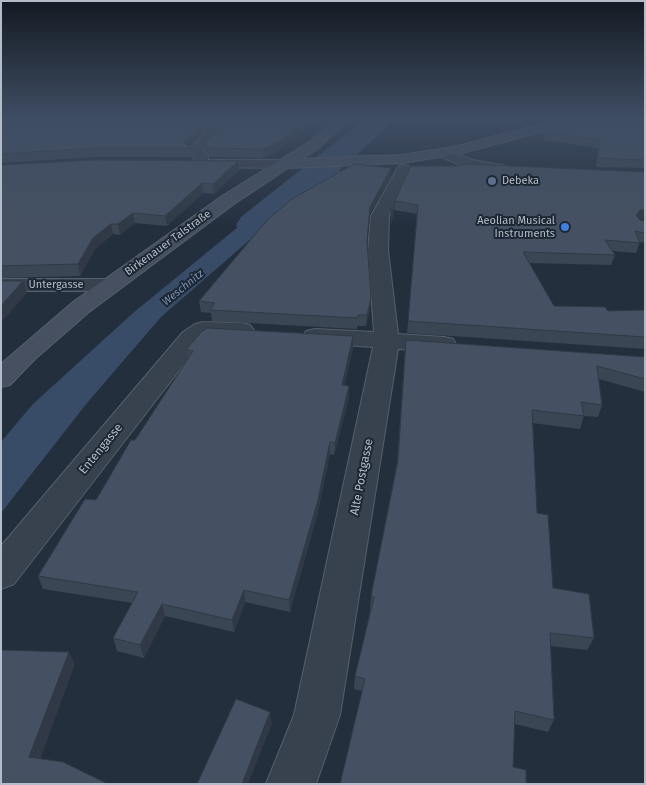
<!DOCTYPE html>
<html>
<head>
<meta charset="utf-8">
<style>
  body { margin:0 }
  #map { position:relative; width:646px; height:785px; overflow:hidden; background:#242f3e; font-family:"Fira Sans",sans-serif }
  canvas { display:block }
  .frame { position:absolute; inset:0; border:2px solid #b4bcc9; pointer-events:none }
</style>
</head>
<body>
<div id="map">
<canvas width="646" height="785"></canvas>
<div class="frame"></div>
</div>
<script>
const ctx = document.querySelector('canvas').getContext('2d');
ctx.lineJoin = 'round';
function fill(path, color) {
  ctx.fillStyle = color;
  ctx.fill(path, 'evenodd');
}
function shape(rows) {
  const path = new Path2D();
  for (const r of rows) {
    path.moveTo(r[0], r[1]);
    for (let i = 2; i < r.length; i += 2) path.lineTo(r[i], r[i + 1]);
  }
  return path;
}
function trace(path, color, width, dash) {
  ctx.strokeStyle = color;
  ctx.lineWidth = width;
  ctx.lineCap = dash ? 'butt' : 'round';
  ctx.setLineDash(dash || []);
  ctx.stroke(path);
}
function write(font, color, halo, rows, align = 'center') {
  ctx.font = font + ' "Fira Sans",sans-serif';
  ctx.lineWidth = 4;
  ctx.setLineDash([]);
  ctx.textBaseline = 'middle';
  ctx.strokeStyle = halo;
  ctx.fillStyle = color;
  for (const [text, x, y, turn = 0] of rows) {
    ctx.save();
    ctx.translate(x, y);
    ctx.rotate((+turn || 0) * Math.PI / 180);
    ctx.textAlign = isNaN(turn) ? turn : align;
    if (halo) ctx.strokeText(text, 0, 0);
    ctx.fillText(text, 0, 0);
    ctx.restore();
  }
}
const water = shape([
  [373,119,389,119,347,152,335,149],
  [341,171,346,173,291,204,161,317,87,403,1,513,1,442,33,404,133,313,304,173]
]);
const stream = shape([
  [373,154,375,157,335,160,332,158,335,156,373,154]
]);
const river = shape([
  [365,119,394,119,390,125,269,233,255,237,241,233,236,225,241,217,365,119]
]);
const street = shape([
  [633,119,645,119,645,132,641,131,633,119],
  [205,122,209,123,218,137,203,150,208,155,208,160,284,160,289,161,291,164,289,167,284,168,195,167,193,164,194,156,187,150,204,136,199,126,205,122],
  [444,149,473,160,511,167,514,170,511,173,506,175,465,167,439,156,437,153,444,149],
  [404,165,409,166,411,169,389,216,388,250,398,334,444,337,453,339,456,344,453,349,444,351,398,349,340,715,316,784,266,784,294,715,373,347,315,343,306,341,303,336,306,331,315,329,374,332,368,250,371,216,397,169,399,166,404,165],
  [1,279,110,279,118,280,121,285,118,290,110,291,1,291,1,279],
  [203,322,242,323,250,325,254,330,250,335,242,337,208,336,201,342,14,584,1,589,1,546,183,332,195,324,203,322]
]);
const secondary = shape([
  [337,119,350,119,319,148,302,159,402,155,458,146,555,120,570,119,645,119,645,123,589,124,556,128,459,154,402,163,288,168,234,204,89,312,35,359,10,385,1,387,1,364,73,302,222,196,309,142,337,119]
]);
const wall = shape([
  [1,119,321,119,273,154,263,158,210,157,206,150,205,142,216,132,211,122,205,120,199,124,202,136,189,147,191,148,192,157,98,157,1,163],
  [642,124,645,125,645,168,596,167,598,148,543,140,545,126],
  [238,161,239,170,214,194,203,193,167,226,135,223,120,235,113,234,95,249,80,276,1,278,1,165],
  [411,166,645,172,645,219,639,220,645,221,645,243,640,242,636,253,612,251,615,255,611,265,529,263,554,306,608,311,645,310,645,349,407,333,417,214,394,210,391,225,392,207],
  [391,168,391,176,369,216,367,243,371,298,370,309,366,326,357,326,357,329,212,321,211,313,201,312,199,301],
  [353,336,353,348,344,386,349,386,349,398,334,455,330,454,318,512,290,612,245,602,234,632,165,616,144,658,117,651,113,638,132,603,43,589,38,576,96,500,135,440,188,360,186,350],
  [405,351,645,357,645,392,599,379,602,405,598,417,584,416,580,429,532,423,537,513,553,588,594,638,587,650,550,646,554,720,548,732,515,724,513,767,526,784,362,691,354,689,355,676,371,610,370,609,371,596,397,463]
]);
const shadedWall = shape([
  [196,119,205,119,205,120,197,126],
  [310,119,321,119,273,154,263,158,263,149],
  [201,127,202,136,187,148,184,142],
  [238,161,239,170,214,194,213,184],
  [391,168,391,176,369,216,366,250,370,207],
  [202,183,203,193,167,226,165,216],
  [395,201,394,210,391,225,391,216],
  [640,210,645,210,645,219,636,220,636,215],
  [133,213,135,223,120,235,118,224],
  [111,224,113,234,95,249,80,276,78,264,93,238],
  [23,281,27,293,1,323,1,306],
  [371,298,370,309,366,326,367,315],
  [353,336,353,348,342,397,342,385],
  [349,386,349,398,334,455,335,443],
  [330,442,330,454,318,512,290,612,289,600],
  [244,590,245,602,234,632,232,620],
  [162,604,165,616,144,658,140,645],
  [69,652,75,664,37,768,29,757],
  [270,712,272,724,248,784,242,784]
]);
const building = shape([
  [1,119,197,119,201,127,184,142,191,148,96,148,1,154,1,119],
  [212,119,310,119,273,145,263,149,209,148,205,142,219,129,212,119],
  [590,119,638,119,642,124,645,125,645,160,598,158,600,140,544,132,545,126,590,119],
  [96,160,238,161,213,184,202,183,165,216,133,213,118,224,111,224,93,238,78,264,1,266,1,165,96,160],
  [354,164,391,168,370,207,367,241,371,298,367,315,358,315,357,318,210,310,215,303,199,301,268,219,292,199,354,164],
  [465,164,645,172,645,210,640,210,636,215,640,220,645,221,645,233,635,231,640,243,605,240,615,255,523,252,554,306,605,307,608,311,645,310,645,337,408,321,418,205,395,201,391,216,392,207,411,166,456,166,465,164],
  [1,281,23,281,1,306,1,281],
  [207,328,353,336,342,385,349,386,335,443,330,442,318,500,289,600,244,590,232,620,162,604,140,645,113,638,138,592,38,576,85,499,96,500,131,440,135,440,193,351,186,350,201,332,207,328],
  [406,340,645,357,645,379,597,366,602,405,581,402,584,416,532,410,537,513,548,515,553,588,589,594,594,638,550,633,554,720,515,711,513,767,526,770,526,784,340,784,365,679,355,676,374,597,371,596,398,460,406,340],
  [1,650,69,652,29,757,63,762,108,784,1,784,1,650],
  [236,699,270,712,242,784,197,784,236,699]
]);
const markers = [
  [492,181,5,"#5c6f8a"],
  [565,227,5,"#3f7fe0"]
];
const farPoinames = [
  ["Debeka",502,181],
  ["Aeolian Musical",555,221,"right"],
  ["Instruments",555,234,"right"]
];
const farStreetnames = [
  ["Birkenauer Talstraße",168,243,-36],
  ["Untergasse",56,285]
];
const farWaternames = [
  ["Weschnitz",183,288,-39]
];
const streetNames = [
  ["Entengasse",101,449,-51],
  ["Alte Postgasse",362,477,-79]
];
fill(water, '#394c67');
fill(stream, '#394c67');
fill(river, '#394c67');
trace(street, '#565f6c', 2);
trace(secondary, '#565f6c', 2);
fill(street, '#38414e');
fill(secondary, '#465061');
fill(wall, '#3b4654');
fill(shadedWall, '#303945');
fill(building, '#455162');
trace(building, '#303945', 1);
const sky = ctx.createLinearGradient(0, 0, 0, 228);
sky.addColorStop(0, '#141a22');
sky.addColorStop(0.52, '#3f4d63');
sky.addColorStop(1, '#3f4d6300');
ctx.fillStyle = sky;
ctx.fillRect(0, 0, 646, 228);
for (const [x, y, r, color] of markers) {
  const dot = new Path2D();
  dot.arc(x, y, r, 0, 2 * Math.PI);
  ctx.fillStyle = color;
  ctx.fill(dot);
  trace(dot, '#1d2633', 2);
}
write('11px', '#b4bcc9', '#1d2633', farPoinames, 'left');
write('11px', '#b4bcc9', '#1d2633', farStreetnames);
write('italic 11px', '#7c92b1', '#1d2633', farWaternames);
write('12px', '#b4bcc9', '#1d2633', streetNames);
</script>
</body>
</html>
